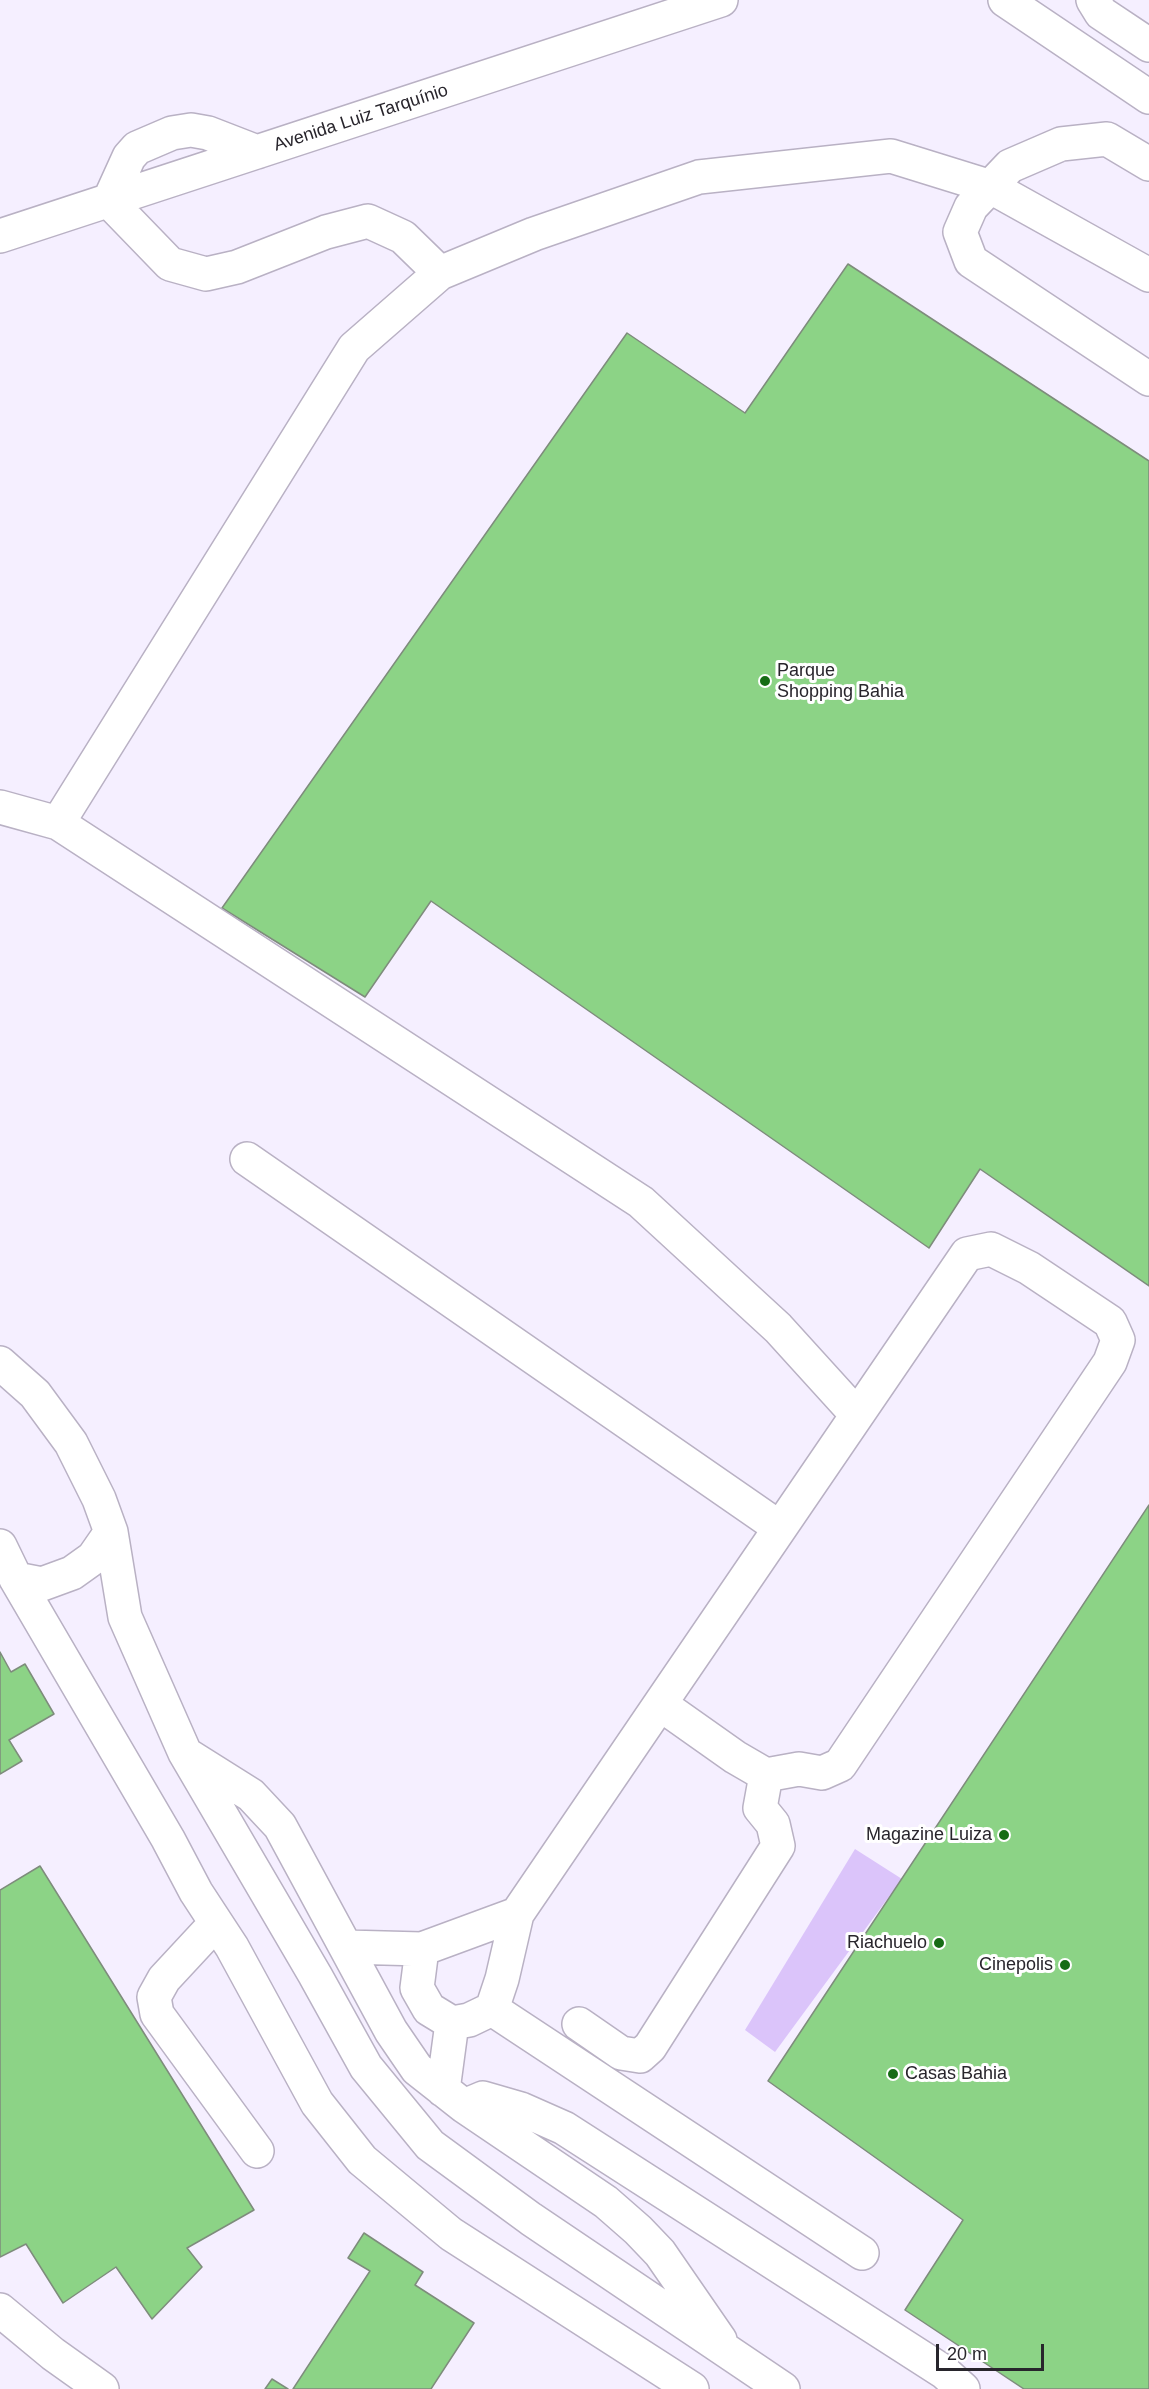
<!DOCTYPE html>
<html>
<head>
<meta charset="utf-8">
<style>
  body { margin:0 }
  #map { position:relative; width:1149px; height:2389px; overflow:hidden; background:#f5efff; font-family:Helvetica,sans-serif }
  canvas { display:block }
  .scale { position:absolute; left:936px; top:2344px; width:108px; height:27px; box-sizing:border-box; border:3px solid #28252c; border-top:0; padding-left:8px; font-size:18px; line-height:21px; white-space:nowrap; color:#28252c; -webkit-text-stroke:4px #fff; paint-order:stroke }
</style>
</head>
<body>
<div id="map">
<canvas width="1149" height="2389"></canvas>
<div class="scale">20 m</div>
</div>
<script>
const ctx = document.querySelector('canvas').getContext('2d');
ctx.lineJoin = 'round';
function fill(path, color) {
  ctx.fillStyle = color;
  ctx.fill(path, 'evenodd');
}
function shape(rows) {
  const path = new Path2D();
  for (const r of rows) {
    path.moveTo(r[0], r[1]);
    for (let i = 2; i < r.length; i += 2) path.lineTo(r[i], r[i + 1]);
  }
  return path;
}
function trace(path, color, width, dash) {
  ctx.strokeStyle = color;
  ctx.lineWidth = width;
  ctx.lineCap = dash ? 'butt' : 'round';
  ctx.setLineDash(dash || []);
  ctx.stroke(path);
}
function write(font, color, halo, rows, align = 'center') {
  ctx.font = font + ' Helvetica,sans-serif';
  ctx.lineWidth = 6;
  ctx.setLineDash([]);
  ctx.textBaseline = 'middle';
  ctx.strokeStyle = halo;
  ctx.fillStyle = color;
  for (const [text, x, y, turn = 0] of rows) {
    ctx.save();
    ctx.translate(x, y);
    ctx.rotate((+turn || 0) * Math.PI / 180);
    ctx.textAlign = isNaN(turn) ? turn : align;
    if (halo) ctx.strokeText(text, 0, 0);
    ctx.fillText(text, 0, 0);
    ctx.restore();
  }
}
const green = shape([
  [855,1849,902,1879,775,2052,745,2030]
]);
const building = shape([
  [848,264,1149,461,1149,1286,980,1169,929,1248,431,901,365,997,222,908,627,333,745,413,848,264],
  [1149,1505,1149,2389,1024,2389,905,2310,963,2220,768,2081,1149,1505],
  [0,1652,11,1672,25,1664,54,1714,9,1740,22,1761,0,1774,0,1652],
  [40,1866,254,2210,187,2248,202,2267,152,2319,116,2267,63,2303,26,2244,0,2257,0,1890,40,1866],
  [364,2233,423,2272,415,2285,474,2323,431,2389,293,2389,370,2271,348,2258,364,2233],
  [272,2379,288,2389,265,2389,272,2379]
]);
const minor = shape([
  [1005,0,1149,97],
  [1093,0,1101,13,1149,45],
  [257,152,208,133,191,130,172,133,137,148,129,157,109,201,170,264,206,274,237,267,326,232,368,221,403,237,440,273],
  [1149,164,1107,139,1061,144,1010,166,971,207,960,232,971,261,1149,379],
  [0,236,721,0],
  [0,807,58,823,641,1202,778,1328,857,1415],
  [58,823,354,348,440,273,534,234,699,177,891,156,991,187,1149,275],
  [247,1159,780,1528],
  [0,1363,35,1394,71,1443,99,1499,111,1532,125,1617,185,1753,315,1975,366,2067,430,2145,531,2219,783,2389],
  [0,1546,16,1579,168,1839,196,1892,232,1947,317,2103,362,2160,451,2234,692,2389],
  [16,1579,42,1584,72,1573,93,1558,111,1532],
  [189,1756,251,1795,280,1826,391,2031,417,2069,464,2106,606,2202,638,2230,660,2253,720,2340],
  [216,1923,164,1979,154,1997,157,2014,257,2151],
  [346,1947,422,1949,517,1914,660,1704,967,1254,991,1249,1029,1268,1110,1322,1118,1340,1110,1362,840,1765,822,1773,799,1769,766,1775,735,1757,660,1704],
  [422,1949,417,1988,429,2009,452,2023,469,2020,492,2009,502,1979,517,1914],
  [492,2009,862,2253],
  [579,2024,621,2053,640,2056,650,2047,778,1846,773,1824,760,1808,766,1775],
  [443,2090,452,2023],
  [464,2106,483,2098,521,2109,564,2128,944,2372,963,2389],
  [0,2310,53,2354,102,2389]
]);
const markers = [
  [765,681,6,"#166c15"],
  [1004,1835,6,"#166c15"],
  [939,1943,6,"#166c15"],
  [1065,1965,6,"#166c15"],
  [893,2074,6,"#166c15"]
];
const streetNames = [
  ["Avenida Luiz Tarquínio",361,118,-18]
];
const poiNames = [
  ["Parque",777,671,"left"],
  ["Shopping Bahia",777,692,"left"],
  ["Magazine Luiza",992,1835],
  ["Riachuelo",927,1943],
  ["Cinepolis",1053,1965],
  ["Casas Bahia",905,2074,"left"]
];
fill(green, '#dbc4fa');
fill(building, '#8cd386');
trace(building, '#7e8c7c', 1.5);
trace(minor, '#b9b1c4', 36);
trace(minor, '#fff', 33);
for (const [x, y, r, color] of markers) {
  const dot = new Path2D();
  dot.arc(x, y, r, 0, 2 * Math.PI);
  ctx.fillStyle = color;
  ctx.fill(dot);
  trace(dot, '#fff', 2);
}
write('18px', '#28252c', '#fff', streetNames);
write('18px', '#28252c', '#fff', poiNames, 'right');
</script>
</body>
</html>
